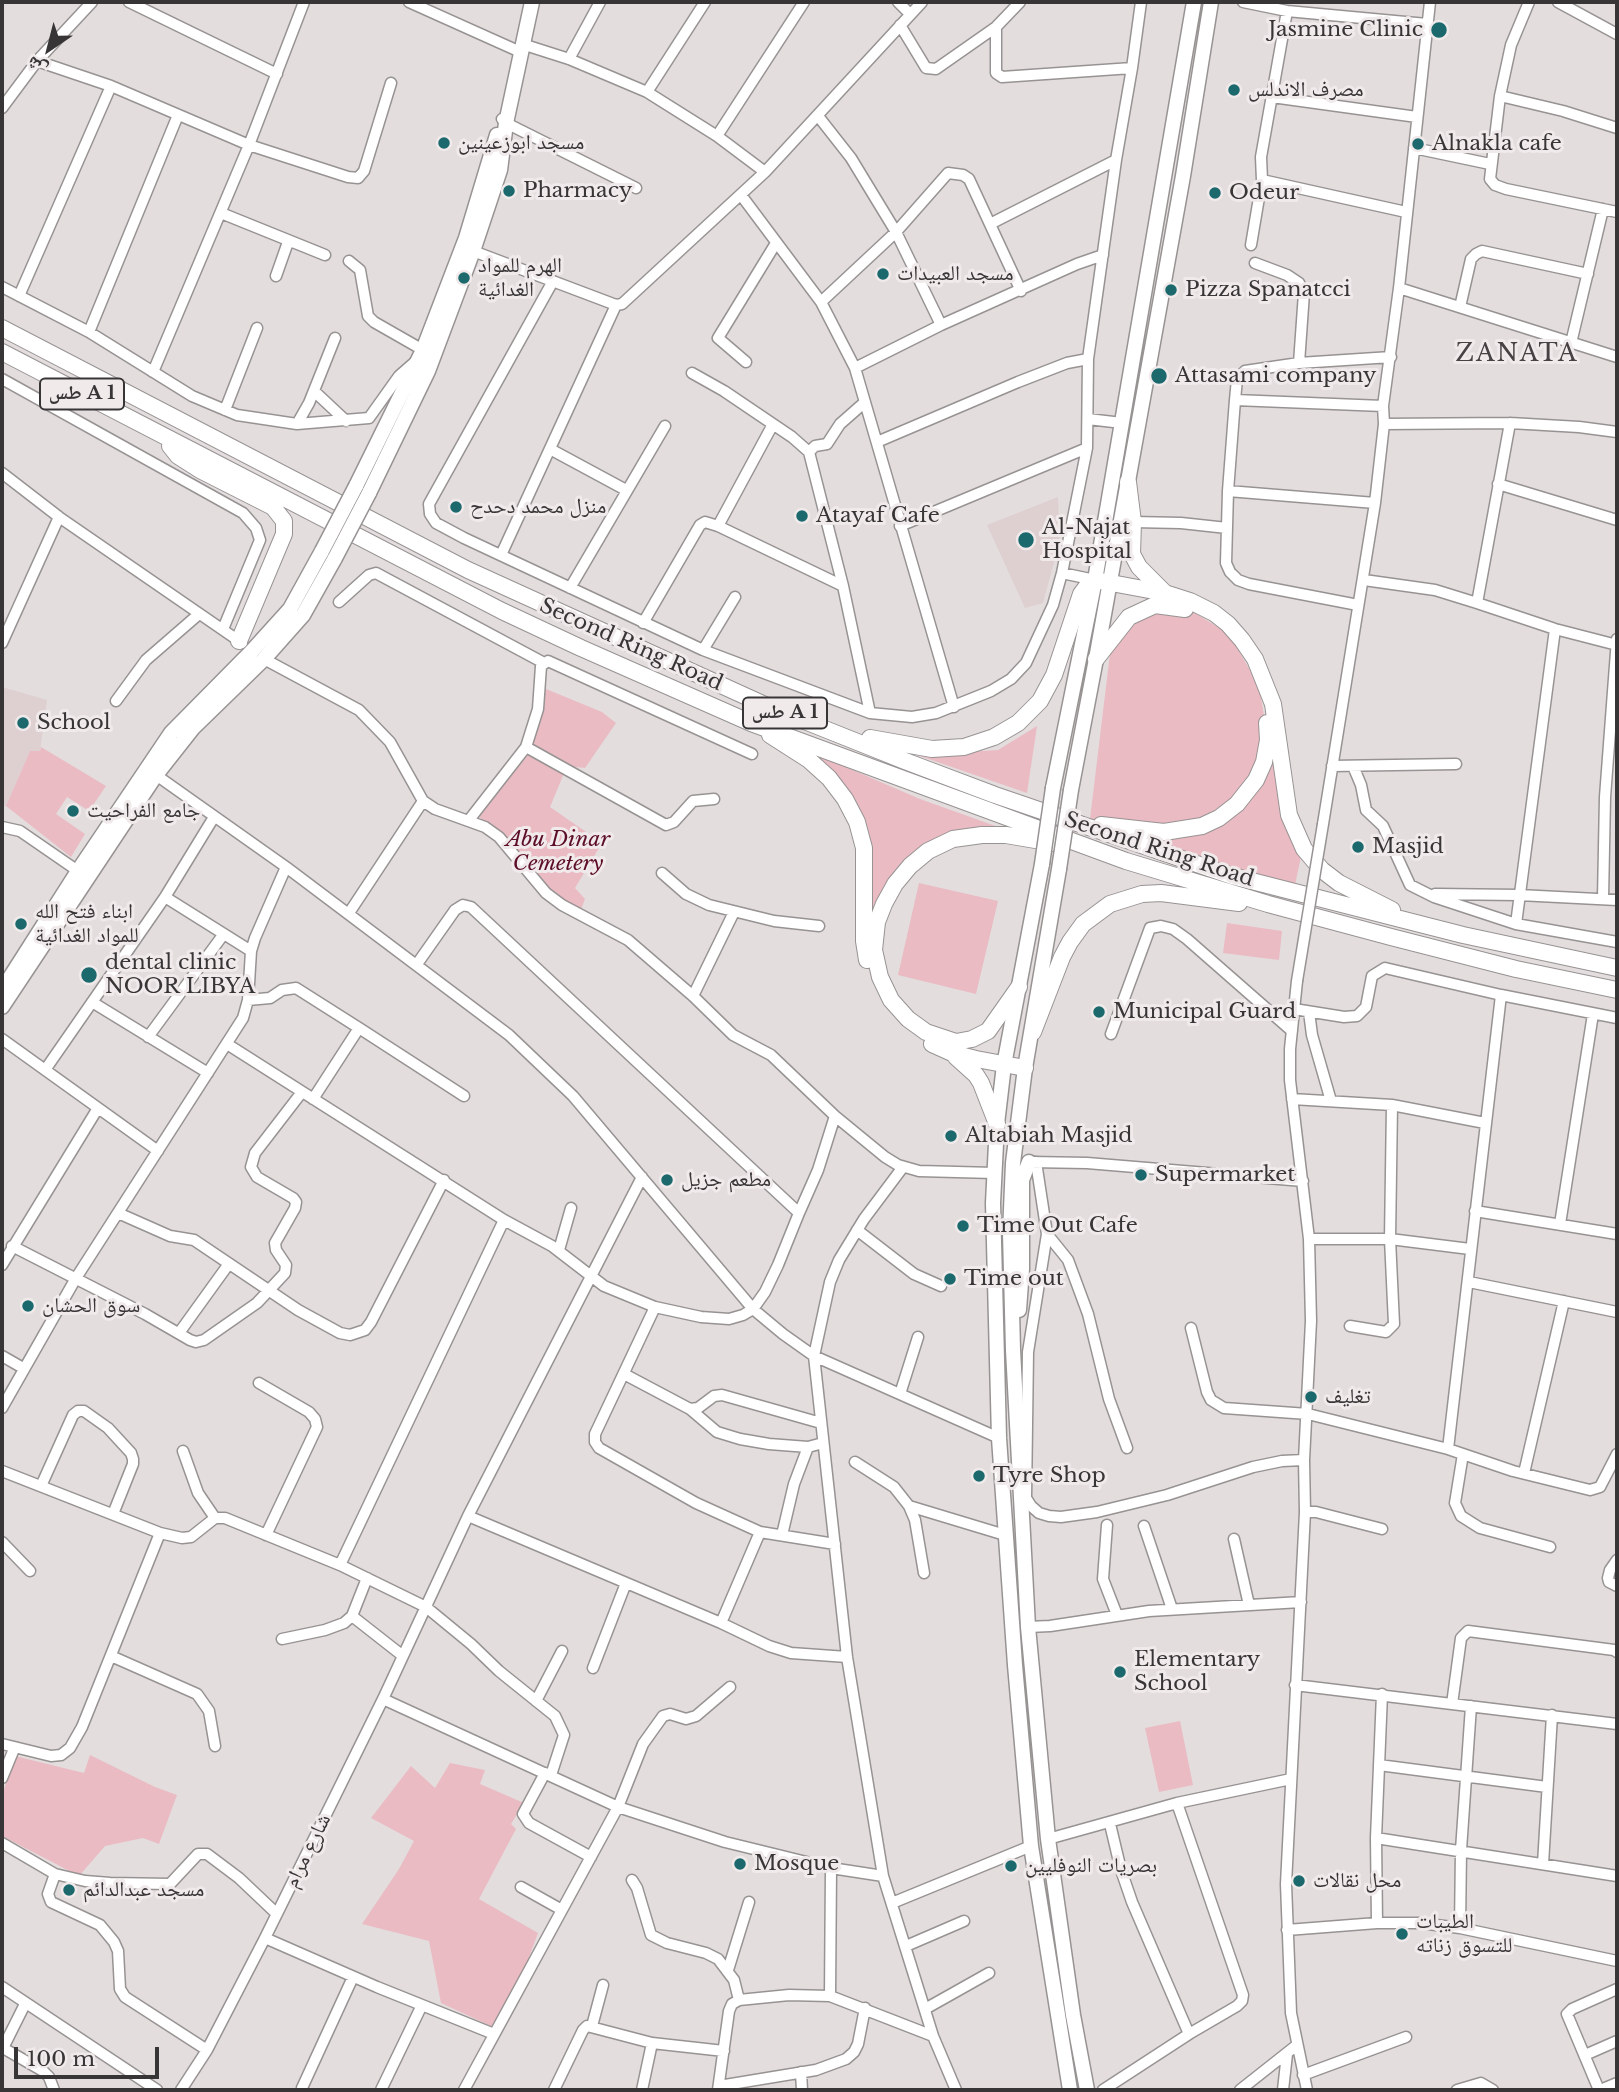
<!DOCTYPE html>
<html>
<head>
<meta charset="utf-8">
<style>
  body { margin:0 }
  #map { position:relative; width:1619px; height:2092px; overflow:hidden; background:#e3ddde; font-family:"Libre Baskerville","Noto Naskh Arabic",serif }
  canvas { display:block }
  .frame { position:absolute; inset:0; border:4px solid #383536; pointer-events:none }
  .north { position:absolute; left:14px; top:14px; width:70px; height:70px; -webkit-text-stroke:5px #f1eaeb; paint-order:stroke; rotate:215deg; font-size:19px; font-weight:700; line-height:28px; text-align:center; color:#383536 }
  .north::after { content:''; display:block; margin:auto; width:24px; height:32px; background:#383536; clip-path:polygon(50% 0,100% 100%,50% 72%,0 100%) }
  .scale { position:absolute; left:14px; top:2047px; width:145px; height:32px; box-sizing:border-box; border:4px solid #383536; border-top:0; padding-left:9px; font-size:21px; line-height:24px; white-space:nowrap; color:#383536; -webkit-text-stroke:5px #f1eaeb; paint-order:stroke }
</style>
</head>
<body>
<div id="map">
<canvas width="1619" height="2092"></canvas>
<div class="frame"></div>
<div class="north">ش</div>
<div class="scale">100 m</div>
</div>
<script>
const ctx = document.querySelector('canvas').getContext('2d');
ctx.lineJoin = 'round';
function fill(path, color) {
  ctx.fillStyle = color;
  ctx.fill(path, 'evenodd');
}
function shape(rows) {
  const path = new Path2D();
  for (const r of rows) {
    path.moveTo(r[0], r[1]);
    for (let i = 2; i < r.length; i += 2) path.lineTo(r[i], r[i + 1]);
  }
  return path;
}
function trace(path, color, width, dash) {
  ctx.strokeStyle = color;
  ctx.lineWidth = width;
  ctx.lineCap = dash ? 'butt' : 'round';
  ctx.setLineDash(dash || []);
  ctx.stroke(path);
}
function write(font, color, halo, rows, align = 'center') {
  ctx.font = font + ' "Libre Baskerville","Noto Naskh Arabic",serif';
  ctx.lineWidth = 6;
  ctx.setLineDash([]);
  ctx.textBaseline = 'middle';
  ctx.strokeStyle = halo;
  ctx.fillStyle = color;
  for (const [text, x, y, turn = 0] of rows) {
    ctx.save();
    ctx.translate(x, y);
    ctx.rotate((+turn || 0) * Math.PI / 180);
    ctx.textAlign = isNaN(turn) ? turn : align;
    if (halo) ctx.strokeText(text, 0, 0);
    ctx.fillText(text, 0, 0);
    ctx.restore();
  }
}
const built = shape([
  [1058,497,1060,554,1056,555,1043,603,1025,608,987,525],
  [2,687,47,700,40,751,30,751,6,806,2,806]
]);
const green = shape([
  [1142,610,1190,610,1224,631,1236,646,1259,686,1268,739,1303,847,1295,885,1288,892,1090,819,1112,637],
  [546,689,602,712,616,723,585,768,567,766,550,807,602,843,575,888,585,899,580,912,549,892,500,834,478,816,529,754],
  [1037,726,1027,793,917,755,998,750],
  [783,740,920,799,1029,838,953,839,894,886,872,964,864,848,845,799],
  [41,747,106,786,89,811,67,797,56,814,85,834,71,857,6,806,30,751,40,751],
  [919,883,998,901,976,994,898,975],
  [1227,923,1282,931,1279,960,1223,953],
  [1180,1721,1193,1785,1159,1792,1145,1728],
  [90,1755,155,1787,177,1795,159,1844,143,1838,105,1846,79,1876,2,1836,2,1796,15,1756,84,1773],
  [450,1763,485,1770,480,1784,524,1803,511,1824,516,1829,479,1899,538,1933,525,1968,493,2027,441,2003,429,1941,362,1924,399,1869,414,1841,371,1818,411,1766,435,1788]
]);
const minor = shape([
  [129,2,277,74],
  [409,2,516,50],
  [898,2,910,14],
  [1243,2,1287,11,1427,24],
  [1529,2,1511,45,1500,96,1490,179,1495,185,1506,189,1617,212],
  [1558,2,1617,34],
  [1287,11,1261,157,1262,180,1406,212],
  [900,25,926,68,936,69,996,27,1020,2],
  [996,27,996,73,1002,77,1132,68],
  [569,59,600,2],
  [37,61,111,86,249,145,348,177,358,178,364,171,391,83],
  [647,92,705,2],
  [1500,96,1563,111,1617,128],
  [1272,97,1417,117],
  [2,108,37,61,92,2],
  [818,116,851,158,896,232,941,325],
  [502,119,506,123,636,188],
  [717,136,804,2],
  [1414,148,1490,164],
  [765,172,922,2],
  [741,195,821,302,855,368,954,707],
  [221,213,325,255],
  [990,224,1116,160],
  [1251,245,1262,180],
  [473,251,616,305,622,304,765,172,717,136,647,92,569,59,522,44],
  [349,261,360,270,368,316,374,322,423,350],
  [1255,263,1287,275,1299,283,1304,293,1299,363],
  [276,276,288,242],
  [553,281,429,504,430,514,436,523,464,538,703,650,870,713,912,717,936,713,991,691,1011,679,1026,663,1053,605,1062,573,1087,448,1088,359,1116,160,1132,68,1141,2],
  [2,287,89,332,192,396,237,415,297,424,369,418,399,376,415,362],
  [1399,288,1617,357],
  [19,296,111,86],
  [821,302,896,232,948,173,963,175,969,179,1021,291],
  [1460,307,1471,259,1476,254,1482,251,1588,274],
  [89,332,178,115],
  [1571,343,1603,209],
  [746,362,718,338,776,243],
  [855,368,941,325,1077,264,1103,255],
  [153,372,249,145,304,2],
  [692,373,724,391,792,437,809,452,843,586,870,713],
  [2,379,243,513,256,528,260,540,223,629],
  [314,391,346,421],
  [1235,400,1237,379,1245,371,1299,363,1391,357],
  [225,410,257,328],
  [1088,419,1122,423],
  [1510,423,1477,603,1555,629,1617,645],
  [297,424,309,403,335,338],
  [1384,424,1510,423,1579,427,1617,432],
  [877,442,1018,382,1067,363,1088,359],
  [550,449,626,490],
  [809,452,815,446,827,444,840,424,865,402],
  [2,473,59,517,242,643],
  [1498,484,1617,520],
  [1228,491,1375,503],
  [1133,522,1181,523,1227,528],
  [718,526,772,426],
  [900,526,1087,448],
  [501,555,616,305],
  [1062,573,1095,580],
  [1364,580,1435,590,1477,603],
  [570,588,665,426],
  [339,602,369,575,376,573,544,663],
  [1358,605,1249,584,1238,580,1230,572,1226,563,1228,491,1235,400,1383,406],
  [643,623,700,525,705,522,718,526,843,586],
  [2,643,59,517],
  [703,650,735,597],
  [264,659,359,710,390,742,423,801,435,809,485,827,499,837,546,893,562,905,628,940,693,996,733,1035,771,1055,835,1116,885,1157,898,1165,919,1171,994,1173],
  [116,701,146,660,199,614],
  [526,747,538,709,541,666,548,661,752,754],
  [1332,766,1456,764],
  [1353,766,1361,785,1366,810,1383,826,1410,885,1434,897,1516,924,1617,942],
  [156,775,286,867,509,1035,573,1096,753,1309,783,1334,814,1356,999,1438],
  [469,820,526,747,666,825,674,822,693,801,714,799],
  [1323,824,1375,503,1384,424,1383,406,1399,288,1430,2],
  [2,827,20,831,78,871],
  [662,873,686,894,709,905,774,921,819,926],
  [1435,894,1519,895,1617,900],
  [165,897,251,951],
  [1603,898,1605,797,1617,639],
  [349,913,423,801],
  [1516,924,1555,629],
  [1297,981,1290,1049,1290,1080,1309,1239,1311,1321,1304,1460,1305,1512,1286,1884,1291,2013,1307,2090],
  [693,996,734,912],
  [248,1000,270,998,282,990,296,988,359,1028,313,1099],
  [92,1002,208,1073],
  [1294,1009,1344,1017,1357,1016,1366,1007,1372,976,1385,968,1501,995,1617,1018],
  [1309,1012,1312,1035,1331,1101],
  [359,1028,464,1096],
  [1111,1034,1150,928,1161,926,1173,929,1187,939,1292,1031],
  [148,1037,223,935],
  [2,1039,158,1151],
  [227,1044,504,1220,552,1246,604,1286,655,1307,701,1317,729,1319,743,1315,753,1309,765,1292,778,1265,799,1213,471,907,463,905,455,910,417,964],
  [45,1070,165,897,214,817],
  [1292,1099,1392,1105,1390,1239,1394,1324,1386,1332,1350,1326],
  [1392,1105,1485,1123],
  [1030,1162,1087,1163,1303,1181],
  [1036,1162,1047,1234,1028,1352,1026,1498,1031,1506,1039,1513,1049,1516,1061,1517,1097,1512,1167,1495,1253,1467,1282,1461,1304,1460],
  [903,1167,864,1219,839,1260,830,1282,814,1356,847,1657,883,1876,933,2036,956,2090],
  [1475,1211,1617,1234],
  [118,1213,170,1236,194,1240,298,1310,340,1333,350,1335,365,1330,371,1322,444,1180],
  [799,1213,818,1170,835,1116],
  [1560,1224,1593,1014],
  [857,1230,914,1274,941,1286],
  [1047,1234,1068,1260,1088,1314,1109,1399,1127,1448],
  [1309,1239,1390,1239,1470,1249],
  [12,1246,145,1314,190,1340,196,1342,204,1340,257,1303,285,1273,286,1265,276,1250,275,1243,295,1208,296,1202,293,1198,257,1177,251,1167,255,1153,302,1092],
  [559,1250,571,1208],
  [2,1265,98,1108],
  [1469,1282,1617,1312],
  [655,1307,595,1434,595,1442,599,1448,696,1503,760,1532,835,1544],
  [1191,1328,1207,1392,1211,1400,1224,1408,1308,1414,1448,1449,1513,1471,1590,1490,1600,1487,1617,1454],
  [179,1333,228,1265],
  [2,1356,23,1368],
  [624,1374,690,1409,698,1408,714,1396,722,1395,821,1423],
  [259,1383,309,1412,315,1419,317,1427,266,1535],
  [900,1394,918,1337],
  [2,1408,76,1278,243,1018,248,1000,251,951,255,938,286,867],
  [690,1409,717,1432,740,1439,769,1444,808,1447,823,1443],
  [1448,1449,1501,995],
  [183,1451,198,1493,215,1518],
  [1463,1454,1455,1503,1461,1516,1480,1528,1550,1547],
  [855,1462,894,1487,909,1506,915,1520,924,1573],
  [2,1471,160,1533,182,1538,191,1537,215,1518,225,1518,340,1565,426,1607,471,1644,499,1671,555,1716,564,1735,551,1775],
  [1524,1473,1564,1301],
  [41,1486,73,1415,78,1411,84,1411,108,1428,131,1453,133,1459,133,1464,113,1514],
  [909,1506,1005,1535],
  [1305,1512,1316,1512,1382,1529],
  [468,1516,721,1623,769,1646,791,1653,847,1657],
  [1107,1525,1103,1579,1117,1615],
  [1144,1526,1172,1609],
  [782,1535,794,1484,808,1447],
  [1234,1539,1249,1605],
  [2,1542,30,1571],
  [1617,1560,1610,1570,1608,1578,1609,1582,1617,1586],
  [340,1565,504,1220],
  [352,1616,403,1656],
  [721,1623,760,1532],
  [1028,1627,1050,1626,1149,1611,1301,1602],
  [282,1639,325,1630,344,1623,352,1616,367,1578],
  [111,1656,197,1694,209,1711,215,1746],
  [593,1668,626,1583],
  [1295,1685,1617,1724],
  [383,1699,618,1807,725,1842,831,1868,883,1876],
  [536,1701,562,1651],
  [1452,1704,1461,1638,1468,1631,1614,1650,1617,1652],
  [2,1744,51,1756,61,1755,70,1748,82,1727,160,1533],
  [1379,1765,1547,1787],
  [545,1773,523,1814,529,1823,591,1857],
  [2,1778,14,1749],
  [1110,1824,1121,1870,1132,1902,1189,2034],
  [1376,1838,1617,1876],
  [1048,1839,1177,1803,1291,1779],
  [2,1843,55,1874,85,1881,110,1883,170,1884,198,1854,207,1854,239,1878,277,1914],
  [1543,1864,1552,1715],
  [55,1874,48,1894,51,1902,100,1925,114,1942,118,1951,120,1989,125,1997,207,2050],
  [632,1880,637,1888,651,1935,667,1943,706,1953,718,1959,734,1980,739,2000],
  [521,1887,562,1910],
  [892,1903,1031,1846],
  [1377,1923,1376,1838,1382,1694],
  [1460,1928,1461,1850,1471,1706],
  [1287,1930,1377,1923,1420,1923,1460,1928,1617,1961],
  [265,1938,377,1987,494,2034],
  [906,1946,964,1921],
  [728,1970,749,1902],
  [2,1987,157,2090],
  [830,1996,831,1868],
  [25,2004,3,2048,43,2071,49,2077,54,2090],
  [925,2009,989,1973],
  [592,2026,603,1985],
  [1585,2055,1617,2041],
  [801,2072,802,2090],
  [1303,2075,1406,2037],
  [719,2086,816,2070,846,2059,854,2052,858,2044,865,2008],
  [302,2088,353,1977],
  [181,2090,207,2050,265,1938,383,1699,468,1516,642,1177],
  [381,2090,422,2005],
  [464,2090,618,1807,643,1744,663,1716,670,1714,686,1719,696,1716,730,1687],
  [554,2090,583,2030,587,2026,652,2043,724,2051],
  [642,2090,652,2043],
  [718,2090,729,2011,732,2004,739,2000,789,1995,830,1996,933,2036],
  [1103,2090,1189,2034,1237,2006,1242,2001,1243,1995,1177,1803],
  [1240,2090,1297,2045],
  [1283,2090,1287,2054],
  [1457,2090,1481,2083,1493,2090],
  [1599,2090,1567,2014,1572,2009,1617,1989],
  [1600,2090,1617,2083]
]);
const major = shape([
  [356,486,423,350,466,238,497,135],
  [369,493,428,371,473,251,500,170,506,123,532,2],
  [1053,788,1095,580,1194,2],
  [1071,790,1096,659,1183,176,1211,2],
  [1042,864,1004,1065,997,1124,993,1203,999,1438,1015,1665,1031,1846,1070,2090],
  [1059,869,1025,1068,1013,1163,1010,1233,1013,1350,1028,1627,1048,1839,1073,2015,1087,2090],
  [2,990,78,871,171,733,252,651,290,609,322,551],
  [2,1007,156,775,193,728,264,659,303,615,335,558],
  [1019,1310,1022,1269,1022,1180,1029,1162]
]);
const highway = shape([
  [2,328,468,570,767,706,905,761,995,795,1232,876,1463,935,1617,968],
  [2,352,502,611,581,648,751,723,1126,861,1268,904,1391,937,1516,969,1617,990],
  [170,446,178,456,200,470,273,507,284,521,284,534,239,641],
  [1128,482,1133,522,1132,554,1139,567,1165,593],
  [1096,659,1129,617,1155,605,1185,609],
  [770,735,809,760,829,778,845,799,857,822,864,848,864,941,867,960],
  [870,738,932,749,964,747,994,737,1018,723,1040,701,1054,675,1081,594,1087,586,1095,580,1165,593,1190,601,1214,613,1228,624,1242,640,1255,659,1273,704,1289,815,1304,849,1322,870,1339,883,1392,910],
  [1101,825,1164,832,1202,826,1219,818,1237,804,1256,780,1264,762,1268,740,1267,723],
  [1019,987,988,1031,972,1039,956,1042,926,1032,908,1019,891,1000,880,977,874,950,877,922,884,904,895,884,910,866,928,851,953,839,982,835,1006,835,1053,843],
  [1033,1032,1062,957,1070,942,1083,924,1110,904,1142,894,1161,893,1239,903],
  [932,1044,952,1053,976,1059,1025,1068],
  [956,1057,976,1075,981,1083,997,1124]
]);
const minorBridge = shape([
  [1297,981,1323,824]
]);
const majorBridge = shape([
  [322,551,356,486],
  [335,558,369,493],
  [1042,864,1053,788],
  [1059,869,1071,790]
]);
const markers = [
  [1439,30,9,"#1c696d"],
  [1234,90,7,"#1c696d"],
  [444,143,7,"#1c696d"],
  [1418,144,7,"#1c696d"],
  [509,191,7,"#1c696d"],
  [1215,193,7,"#1c696d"],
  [883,274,7,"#1c696d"],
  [464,278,7,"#1c696d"],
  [1171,290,7,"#1c696d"],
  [1159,376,9,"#1c696d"],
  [456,507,7,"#1c696d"],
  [802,516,7,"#1c696d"],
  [1026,540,9,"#1c696d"],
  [23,723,7,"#1c696d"],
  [73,811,7,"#1c696d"],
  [1358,847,7,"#1c696d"],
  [21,924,7,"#1c696d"],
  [89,975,9,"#1c696d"],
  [1099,1012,7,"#1c696d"],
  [951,1136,7,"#1c696d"],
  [1141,1175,7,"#1c696d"],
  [667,1180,7,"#1c696d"],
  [963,1226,7,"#1c696d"],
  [950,1279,7,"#1c696d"],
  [28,1306,7,"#1c696d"],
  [1311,1397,7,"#1c696d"],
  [979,1476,7,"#1c696d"],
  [1120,1672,7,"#1c696d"],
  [740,1864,7,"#1c696d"],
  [1011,1866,7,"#1c696d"],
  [1299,1881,7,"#1c696d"],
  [69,1890,7,"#1c696d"],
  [1402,1934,7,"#1c696d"]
];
const shields = [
  [82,394,84],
  [785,713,84]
];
const shieldNames = [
  ["طس A 1",82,394],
  ["طس A 1",785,713]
];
const poiNames = [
  ["Jasmine Clinic",1423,30,"right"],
  ["مصرف الاندلس",1248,90],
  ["مسجد ابوزعينين",458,143],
  ["Alnakla cafe",1432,144],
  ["Pharmacy",523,191],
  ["Odeur",1229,193],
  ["الهرم للمواد",478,266],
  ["الغدائية",478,290],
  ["مسجد العبيدات",897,274],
  ["Pizza Spanatcci",1185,290],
  ["Attasami company",1175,376],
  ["منزل محمد دحدح",470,507],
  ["Atayaf Cafe",816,516],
  ["Al-Najat",1042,528],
  ["Hospital",1042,552],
  ["School",37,723],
  ["جامع الفراحيت",87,811],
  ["Masjid",1372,847],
  ["ابناء فتح الله",35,912],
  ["للمواد الغدائية",35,936],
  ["dental clinic",105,963],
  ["NOOR LIBYA",105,987],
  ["Municipal Guard",1113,1012],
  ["Altabiah Masjid",965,1136],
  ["Supermarket",1155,1175],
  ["مطعم جزيل",681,1180],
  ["Time Out Cafe",977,1226],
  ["Time out",964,1279],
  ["سوق الحشان",42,1306],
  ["تغليف",1325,1397],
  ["Tyre Shop",993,1476],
  ["Elementary",1134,1660],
  ["School",1134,1684],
  ["Mosque",754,1864],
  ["بصريات النوفليين",1025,1866],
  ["محل نقالات",1313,1881],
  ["مسجد عبدالدائم",83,1890],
  ["الطيبات",1416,1922],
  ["للتسوق زناته",1416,1946]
];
const streetNames = [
  ["Second Ring Road",631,645,24],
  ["Second Ring Road",1159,850,18],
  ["شارع مرام",308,1851,-64]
];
const parkNames = [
  ["Abu Dinar",558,840],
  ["Cemetery",558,864]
];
const quarterNames = [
  ["ZANATA",1517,354]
];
fill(built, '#decfd1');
fill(green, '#eabbc3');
trace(minor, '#989393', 13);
trace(major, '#989393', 17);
trace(highway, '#989393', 18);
trace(minor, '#fff', 10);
trace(major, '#fff', 14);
trace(highway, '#fff', 16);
trace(minorBridge, '#989393', 13, []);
trace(majorBridge, '#989393', 17, []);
trace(minorBridge, '#fff', 10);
trace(majorBridge, '#fff', 14);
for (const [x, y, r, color] of markers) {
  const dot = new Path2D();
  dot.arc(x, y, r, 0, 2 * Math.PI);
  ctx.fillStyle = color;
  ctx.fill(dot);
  trace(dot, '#f1eaeb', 2.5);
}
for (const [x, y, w] of shields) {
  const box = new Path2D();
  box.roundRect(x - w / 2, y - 15.5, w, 31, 5);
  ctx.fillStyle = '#f1eaeb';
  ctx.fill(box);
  trace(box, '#383536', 2);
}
write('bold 19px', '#383536', null, shieldNames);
write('21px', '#383536', '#f1eaeb', poiNames, 'left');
write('21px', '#383536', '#f1eaeb', streetNames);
write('italic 21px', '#5c0e28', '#f1eaeb', parkNames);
ctx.letterSpacing = '2px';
write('24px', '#474243', '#f1eaeb', quarterNames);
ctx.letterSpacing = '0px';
</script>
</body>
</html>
